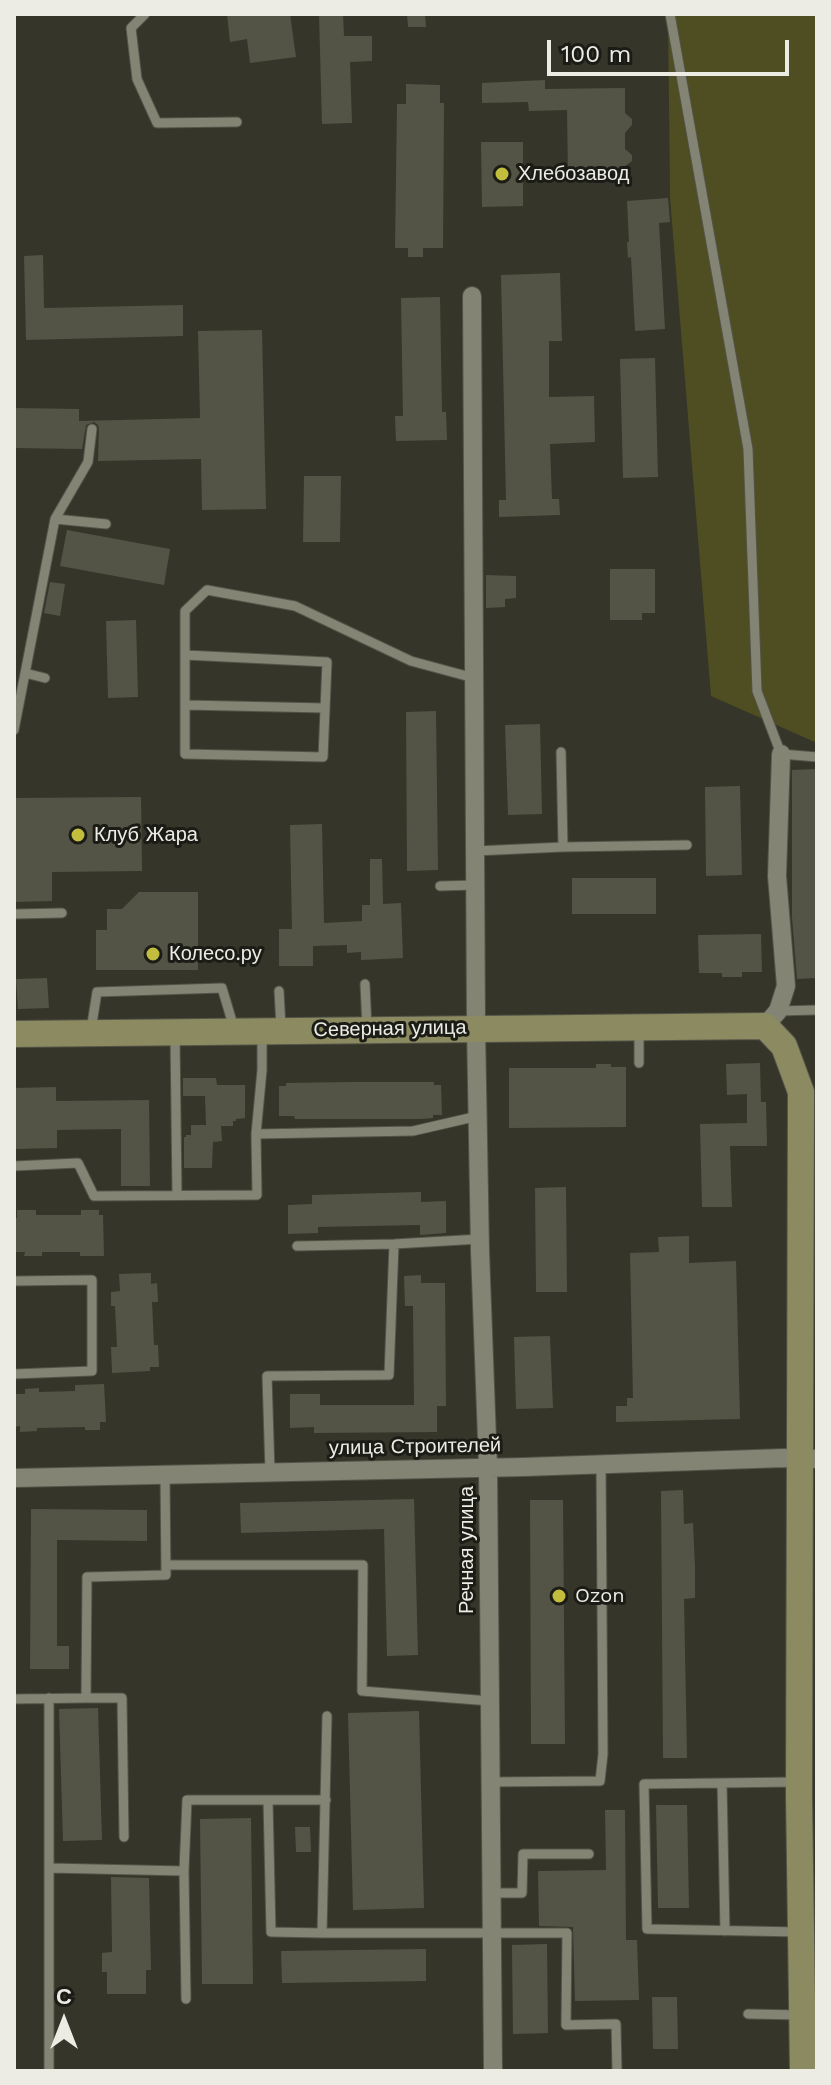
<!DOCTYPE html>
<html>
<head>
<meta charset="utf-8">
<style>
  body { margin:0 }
  #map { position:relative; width:831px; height:2085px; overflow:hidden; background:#353529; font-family:"Work Sans",sans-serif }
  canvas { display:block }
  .frame { position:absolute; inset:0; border:16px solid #ecece4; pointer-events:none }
  .north { position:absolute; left:24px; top:1981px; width:80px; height:80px; -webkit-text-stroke:6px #1c1c17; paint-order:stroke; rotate:0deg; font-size:22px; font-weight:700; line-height:32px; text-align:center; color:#ecece4 }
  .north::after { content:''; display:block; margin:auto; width:28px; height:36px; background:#ecece4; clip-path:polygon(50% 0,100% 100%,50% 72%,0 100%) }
  .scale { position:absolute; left:547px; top:40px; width:242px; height:36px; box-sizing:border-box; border:4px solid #ecece4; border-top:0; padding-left:10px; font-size:24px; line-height:28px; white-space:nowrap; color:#ecece4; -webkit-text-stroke:6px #1c1c17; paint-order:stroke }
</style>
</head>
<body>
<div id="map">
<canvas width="831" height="2085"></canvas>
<div class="frame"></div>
<div class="north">С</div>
<div class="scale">100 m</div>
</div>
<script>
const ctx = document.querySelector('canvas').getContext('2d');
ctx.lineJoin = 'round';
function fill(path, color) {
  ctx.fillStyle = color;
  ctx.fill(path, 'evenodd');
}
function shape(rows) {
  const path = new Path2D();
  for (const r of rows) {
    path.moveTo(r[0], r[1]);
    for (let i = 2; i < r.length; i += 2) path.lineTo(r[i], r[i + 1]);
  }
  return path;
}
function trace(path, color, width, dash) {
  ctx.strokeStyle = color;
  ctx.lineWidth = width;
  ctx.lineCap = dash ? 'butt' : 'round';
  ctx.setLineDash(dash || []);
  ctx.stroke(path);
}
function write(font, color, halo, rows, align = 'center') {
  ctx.font = font + ' "Work Sans",sans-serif';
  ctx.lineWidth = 6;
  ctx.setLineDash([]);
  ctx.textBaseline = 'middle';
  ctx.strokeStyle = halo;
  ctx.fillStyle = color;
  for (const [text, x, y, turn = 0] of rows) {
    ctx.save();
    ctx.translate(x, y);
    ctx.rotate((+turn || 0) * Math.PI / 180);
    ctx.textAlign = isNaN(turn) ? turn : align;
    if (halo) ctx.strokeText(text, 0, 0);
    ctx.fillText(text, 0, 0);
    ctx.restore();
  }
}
const green = shape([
  [668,14,817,14,817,743,711,696,670,198]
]);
const building = shape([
  [227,14,290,14,296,57,250,63,247,39,230,42],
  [319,14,343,14,344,36,372,36,372,61,350,62,352,123,322,124],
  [407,14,425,14,426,27,408,27],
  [545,80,545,89,625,88,625,113,632,119,632,125,625,133,625,149,632,155,632,161,625,166,625,176,568,176,567,110,529,111,528,102,482,103,482,83],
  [406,84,440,85,440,103,444,103,443,248,423,248,423,257,408,257,408,248,395,248,397,104,406,104],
  [481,142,523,142,523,206,482,207],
  [668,198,670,222,659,223,665,329,635,331,631,257,628,258,627,242,629,242,627,201],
  [43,255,44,308,183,305,183,336,26,340,24,256],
  [560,273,562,341,549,341,549,397,594,396,595,442,550,444,552,499,559,499,560,515,499,517,499,500,506,500,501,275],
  [440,297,442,412,446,412,447,440,396,441,395,416,403,416,401,298],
  [262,330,266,509,202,510,201,459,98,461,99,429,98,425,94,422,86,425,82,449,14,448,14,408,79,409,79,421,200,418,198,331],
  [655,358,658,477,623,478,620,359],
  [304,476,341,476,340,542,303,542],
  [67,530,170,549,164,585,60,566],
  [610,569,655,569,655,613,642,613,642,620,610,620],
  [486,575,516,576,516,598,505,599,505,607,486,608],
  [50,582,65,584,60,616,44,613],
  [136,620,138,697,108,698,106,621],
  [436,711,438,870,407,871,406,712],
  [540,724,542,814,508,815,505,725],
  [817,769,817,978,797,979,792,917,792,770],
  [740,786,742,875,706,876,705,787],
  [141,797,142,871,52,872,52,901,14,902,14,798],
  [322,824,324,923,362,921,362,905,370,905,370,859,382,859,383,904,401,903,403,958,361,960,361,952,347,953,347,945,313,946,313,966,279,966,279,929,292,929,290,825],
  [572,878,656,878,656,914,572,914],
  [139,892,198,892,198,970,96,970,96,930,107,930,107,909,122,909],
  [761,934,762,972,742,972,742,977,722,977,722,973,699,973,698,935],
  [47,978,49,1008,18,1009,16,979],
  [760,1063,761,1102,766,1102,767,1146,730,1146,732,1207,702,1207,700,1124,747,1123,747,1094,727,1095,726,1064],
  [596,1064,611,1064,611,1067,626,1067,626,1127,509,1128,509,1068,596,1068],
  [183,1078,216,1078,217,1085,245,1085,245,1118,236,1119,236,1121,233,1121,233,1126,221,1126,222,1141,213,1142,212,1168,184,1168,184,1137,186,1137,186,1135,191,1135,191,1125,206,1125,205,1096,183,1096],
  [350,1082,434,1082,434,1085,441,1085,442,1115,433,1115,433,1118,421,1119,295,1119,294,1116,279,1116,279,1086,286,1086,286,1083],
  [56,1087,56,1101,149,1100,150,1186,121,1186,121,1129,57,1130,57,1148,14,1149,14,1088],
  [566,1187,567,1292,536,1292,535,1188],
  [421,1192,421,1202,446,1201,446,1233,420,1235,420,1225,318,1227,318,1233,288,1234,288,1205,312,1204,312,1195],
  [17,1210,36,1210,36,1215,81,1215,81,1210,99,1210,99,1215,103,1215,104,1256,80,1256,80,1252,42,1252,42,1256,24,1256,25,1252,14,1252,14,1218,17,1218],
  [689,1236,689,1263,736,1261,740,1419,616,1422,616,1406,627,1406,627,1398,633,1398,630,1253,659,1252,658,1237],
  [151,1273,151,1284,157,1283,158,1302,152,1302,154,1345,158,1345,159,1367,150,1367,150,1371,112,1373,111,1347,117,1347,115,1306,111,1306,111,1292,120,1291,119,1274],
  [421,1275,421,1283,445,1283,446,1406,437,1406,437,1432,314,1433,314,1427,290,1428,290,1394,320,1394,320,1405,414,1405,413,1306,405,1306,404,1276],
  [550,1336,553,1408,516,1409,514,1337],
  [104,1384,106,1422,100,1422,100,1430,85,1430,85,1427,37,1428,37,1431,20,1432,20,1426,14,1427,14,1394,25,1394,25,1389,39,1388,39,1392,75,1391,75,1385],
  [683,1490,684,1524,693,1523,695,1567,695,1598,684,1599,687,1758,663,1758,661,1491],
  [414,1499,418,1655,387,1656,384,1529,241,1533,240,1503],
  [530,1500,563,1500,565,1744,531,1744],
  [31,1509,147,1510,147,1541,57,1540,57,1646,69,1646,69,1669,30,1669],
  [98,1708,102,1840,63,1841,59,1709],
  [419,1711,424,1908,353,1910,348,1713],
  [656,1805,687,1805,689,1908,658,1908],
  [605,1810,625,1810,626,1940,637,1940,639,2000,575,2001,573,1927,539,1926,538,1871,606,1870],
  [251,1818,253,1984,202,1984,200,1819],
  [295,1827,310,1827,311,1852,296,1852],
  [111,1877,149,1878,151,1970,146,1970,146,1994,107,1994,107,1972,102,1972,102,1953,112,1952],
  [547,1944,548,2033,513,2034,512,1945],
  [426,1949,426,1981,282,1983,281,1951],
  [652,1997,677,1997,678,2049,653,2049]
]);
const lane = shape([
  [145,14,131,28,137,79,157,123,237,122],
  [670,14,748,449,757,691,781,754,817,757],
  [55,519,106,524],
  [185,655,327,662,323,757,185,754,185,611,207,590,295,606,411,661,474,678],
  [25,673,45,678],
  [185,705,325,708],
  [14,730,55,519,88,462,92,429],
  [561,752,563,847],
  [475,851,563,847,687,845],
  [440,886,475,885],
  [14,914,62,913],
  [365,984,367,1028],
  [279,991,281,1027],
  [778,1011,817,1010],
  [91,1030,97,992,222,988,234,1028],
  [639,1030,639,1063],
  [175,1036,177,1195],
  [256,1134,413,1131,478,1116],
  [14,1166,78,1163,94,1196,257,1195,256,1134,262,1070,262,1034],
  [297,1246,394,1244,480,1239],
  [14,1281,92,1280,92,1371,14,1374],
  [270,1472,267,1376,389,1375,394,1244],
  [166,1565,363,1565,362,1691,490,1701],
  [49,1698,49,2071],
  [86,1698,122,1698,124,1837],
  [14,1699,86,1698,87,1577,166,1575,165,1475],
  [327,1716,322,1933,567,1933,566,2025,616,2024,617,2071],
  [490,1782,600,1781,603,1754,601,1464],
  [796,1782,644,1784,647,1929,799,1932],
  [722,1783,725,1931],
  [268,1800,271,1932,322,1933],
  [49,1868,184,1871,187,1800,326,1800],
  [184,1871,186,1999],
  [491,1893,522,1893,523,1854,589,1854],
  [748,2014,801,2015]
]);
const street = shape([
  [472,296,476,1028,480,1251,488,1466,493,2071],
  [765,1026,778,1011,786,986,777,876,781,754],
  [14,1478,524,1467,784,1458,817,1459]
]);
const secondary = shape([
  [14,1034,765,1026,784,1046,801,1092,799,1795,803,2071]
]);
const markers = [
  [502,174,8,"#c3bd3e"],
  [78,835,8,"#c3bd3e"],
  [153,954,8,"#c3bd3e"],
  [559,1596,8,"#c3bd3e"]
];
const poiNames = [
  ["Хлебозавод",518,174],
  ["Клуб Жара",94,835],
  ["Колесо.ру",169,954],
  ["Ozon",575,1596]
];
const streetNames = [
  ["Северная улица",390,1029,-1],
  ["улица Строителей",415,1447,-1],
  ["Речная улица",467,1550,-90]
];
fill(green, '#4f4d22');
fill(building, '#545446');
trace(lane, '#535348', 11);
trace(street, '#535348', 20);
trace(secondary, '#535348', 28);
trace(lane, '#848475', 9);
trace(street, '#848475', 18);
trace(secondary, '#8b8a60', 26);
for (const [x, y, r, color] of markers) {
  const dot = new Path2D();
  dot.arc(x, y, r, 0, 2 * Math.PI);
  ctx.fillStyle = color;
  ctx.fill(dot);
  trace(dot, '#1c1c17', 3);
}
write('20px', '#ecece4', '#1c1c17', poiNames, 'left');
write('20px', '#ecece4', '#1c1c17', streetNames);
</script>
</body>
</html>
